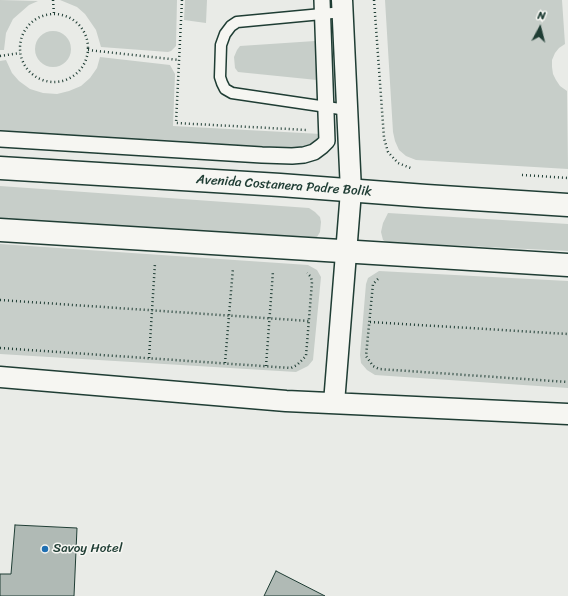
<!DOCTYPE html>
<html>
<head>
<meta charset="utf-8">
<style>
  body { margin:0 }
  #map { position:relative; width:568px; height:596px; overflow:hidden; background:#e9ebe7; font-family:Sriracha,sans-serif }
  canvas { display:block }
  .north { position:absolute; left:520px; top:8px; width:40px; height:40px; -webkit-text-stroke:3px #f6f6f2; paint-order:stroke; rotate:7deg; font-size:11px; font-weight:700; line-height:16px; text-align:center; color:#1f3d34 }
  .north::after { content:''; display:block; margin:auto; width:14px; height:18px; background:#1f3d34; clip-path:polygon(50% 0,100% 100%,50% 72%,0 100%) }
</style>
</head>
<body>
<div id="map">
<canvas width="568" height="596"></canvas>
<div class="north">N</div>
</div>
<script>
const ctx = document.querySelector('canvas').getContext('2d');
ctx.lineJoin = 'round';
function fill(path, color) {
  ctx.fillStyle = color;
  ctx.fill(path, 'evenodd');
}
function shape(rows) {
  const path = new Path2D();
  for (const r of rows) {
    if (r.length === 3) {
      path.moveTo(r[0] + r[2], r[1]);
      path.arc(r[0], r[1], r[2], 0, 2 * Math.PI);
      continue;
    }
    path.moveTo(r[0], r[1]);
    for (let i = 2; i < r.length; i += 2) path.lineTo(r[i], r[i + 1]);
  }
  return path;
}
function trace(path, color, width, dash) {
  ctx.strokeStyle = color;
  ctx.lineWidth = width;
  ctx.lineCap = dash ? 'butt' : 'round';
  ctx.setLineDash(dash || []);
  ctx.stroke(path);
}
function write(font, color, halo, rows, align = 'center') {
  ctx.font = font + ' Sriracha,sans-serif';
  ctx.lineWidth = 3;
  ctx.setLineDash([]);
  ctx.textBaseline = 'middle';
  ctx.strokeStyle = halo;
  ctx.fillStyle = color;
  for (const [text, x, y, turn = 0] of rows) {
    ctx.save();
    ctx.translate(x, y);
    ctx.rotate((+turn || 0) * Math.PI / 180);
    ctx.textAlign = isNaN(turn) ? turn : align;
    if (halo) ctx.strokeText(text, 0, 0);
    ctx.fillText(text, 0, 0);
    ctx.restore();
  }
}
const green = shape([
  [0,0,38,1,29,5,13,19,6,33,4,50,0,50],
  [60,0,177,0,176,46,171,51,168,52,101,47,96,30,85,14,77,7],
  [185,0,207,0,206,23,184,20],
  [385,0,562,0,565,44,559,48,555,53,552,60,552,67,553,74,556,80,560,86,567,91,568,169,416,160,406,156,399,150,395,141,393,132],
  [53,49,18],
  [315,41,317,80,238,72,235,68,234,57,237,50,240,46],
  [100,57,170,65,175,74,173,126,321,134,317,144,299,149,0,131,0,61,6,60,12,73,19,81,30,89,43,93,57,94,69,91,81,86,90,78,97,68],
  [0,186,309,208,315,212,320,217,321,222,320,232,317,237,312,239,0,219],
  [388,213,568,224,568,251,386,242,383,240,381,232,383,223],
  [0,244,308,265,317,270,321,277,313,360,308,366,296,372,0,354],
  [379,271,568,281,568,388,375,375,367,370,361,363,360,355,366,284,368,278]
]);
const building = shape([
  [15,525,77,528,74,596,0,596,0,574,11,574,15,525],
  [276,571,325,596,264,596,276,571]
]);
const path = shape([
  [53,0,54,14],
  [182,0,176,123,307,130],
  [374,0,384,138,388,152,398,163,413,169],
  [54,48,34],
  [88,50,179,60],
  [0,56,20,53],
  [522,175,568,178],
  [378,279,373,284,366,356,373,366,379,369,568,382],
  [0,300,309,321],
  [370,322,568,334],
  [0,348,291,368,297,365,306,356,312,282,311,277,307,273],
  [149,358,155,263],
  [225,363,233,268],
  [266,366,273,271]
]);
const service = shape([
  [343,12,237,22,231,26,225,34,221,45,220,77,222,83,225,89,232,93,347,110]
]);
const pedestrian = shape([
  [0,139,262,155,292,156,304,155,314,152,322,146,327,141,322,0]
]);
const minor = shape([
  [0,377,286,401,568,414],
  [334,403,351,191,342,0]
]);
const secondary = shape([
  [0,168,280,185,426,196,568,205],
  [0,230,568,265]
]);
const markers = [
  [45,549,4,"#1f6fb2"]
];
const streetNames = [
  ["Avenida Costanera Padre Bolik",284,186,4]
];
const poiNames = [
  ["Savoy Hotel",53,549]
];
fill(green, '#c7cec9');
fill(building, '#b0bab5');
trace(building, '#1f3d34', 1);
trace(service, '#1f3d34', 13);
trace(pedestrian, '#1f3d34', 18);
trace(minor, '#1f3d34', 23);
trace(secondary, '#1f3d34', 25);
trace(path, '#1f3d34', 2.5, [1, 3]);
trace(service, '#f6f6f2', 10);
trace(pedestrian, '#f6f6f2', 15);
trace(minor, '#f6f6f2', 20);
trace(secondary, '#f6f6f2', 22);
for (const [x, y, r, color] of markers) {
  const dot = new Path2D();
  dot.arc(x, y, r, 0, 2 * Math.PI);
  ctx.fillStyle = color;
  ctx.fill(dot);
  trace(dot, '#f6f6f2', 1.5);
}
write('13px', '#1f3d34', '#f6f6f2', streetNames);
write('13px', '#1f3d34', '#f6f6f2', poiNames, 'left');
</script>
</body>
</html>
